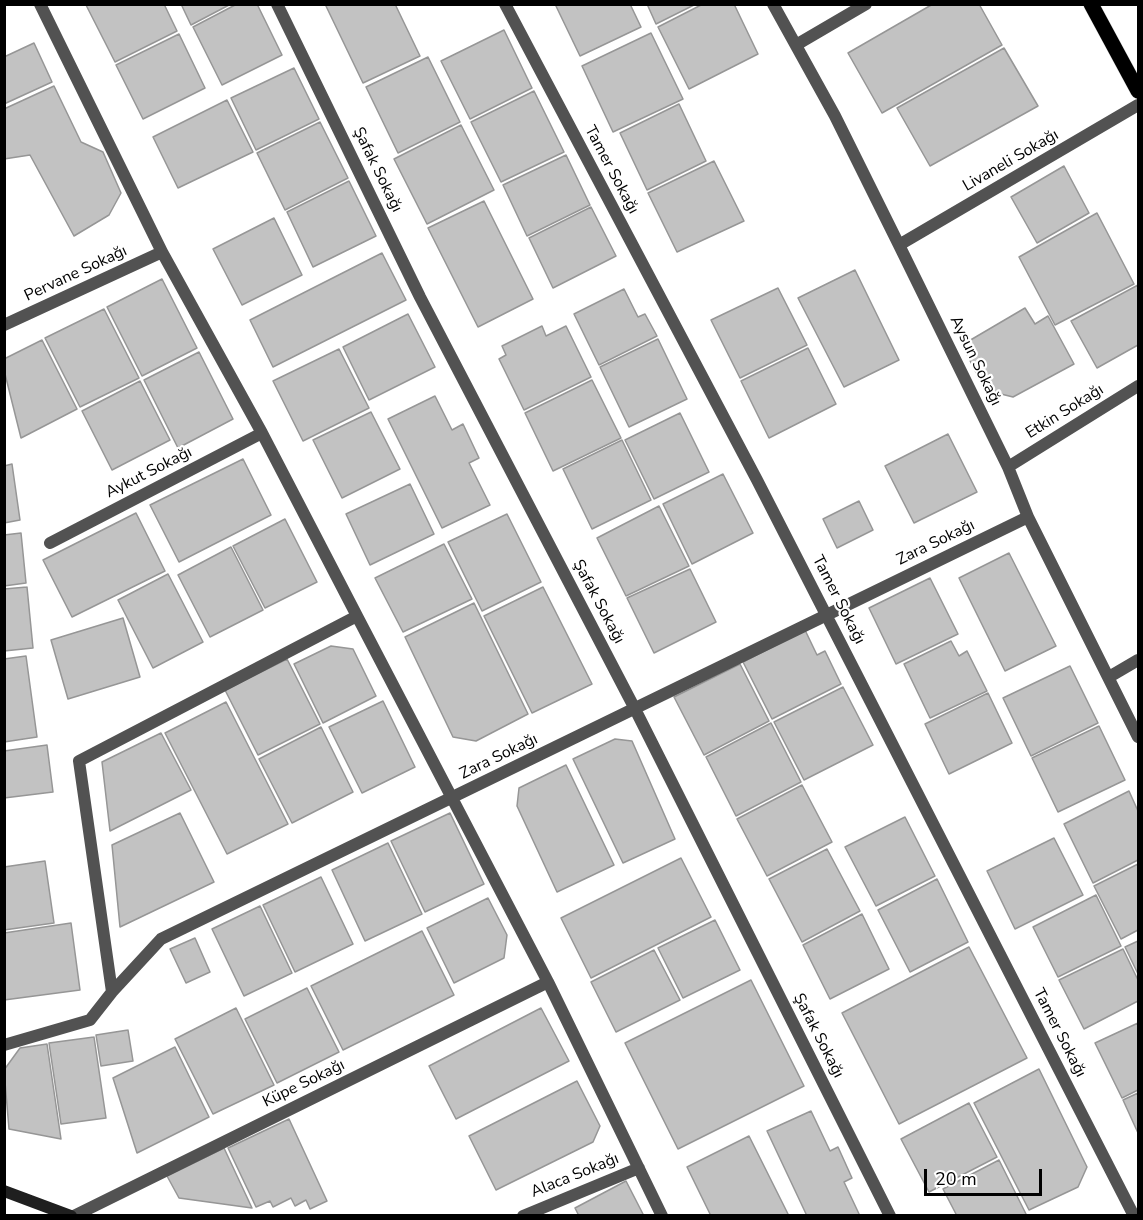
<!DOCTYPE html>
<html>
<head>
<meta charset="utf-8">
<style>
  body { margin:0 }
  #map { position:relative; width:1143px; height:1220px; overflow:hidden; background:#fff; font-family:"Nunito Sans",sans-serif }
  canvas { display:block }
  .frame { position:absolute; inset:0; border:6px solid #000; pointer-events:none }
  .scale { position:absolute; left:924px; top:1169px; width:118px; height:27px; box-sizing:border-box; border:3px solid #000; border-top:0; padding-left:8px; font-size:18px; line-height:21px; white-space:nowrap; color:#000; -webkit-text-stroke:4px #fff; paint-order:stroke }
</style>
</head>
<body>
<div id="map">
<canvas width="1143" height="1220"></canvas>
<div class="frame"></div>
<div class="scale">20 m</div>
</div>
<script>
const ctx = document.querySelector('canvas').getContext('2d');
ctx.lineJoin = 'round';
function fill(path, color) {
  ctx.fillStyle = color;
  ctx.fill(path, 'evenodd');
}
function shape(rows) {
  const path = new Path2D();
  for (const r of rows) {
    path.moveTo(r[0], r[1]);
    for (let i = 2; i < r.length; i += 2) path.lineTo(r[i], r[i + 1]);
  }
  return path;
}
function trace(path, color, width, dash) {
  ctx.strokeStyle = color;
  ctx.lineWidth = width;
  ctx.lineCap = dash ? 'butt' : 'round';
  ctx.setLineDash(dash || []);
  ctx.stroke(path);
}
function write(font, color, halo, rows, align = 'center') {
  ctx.font = font + ' "Nunito Sans",sans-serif';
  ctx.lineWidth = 4.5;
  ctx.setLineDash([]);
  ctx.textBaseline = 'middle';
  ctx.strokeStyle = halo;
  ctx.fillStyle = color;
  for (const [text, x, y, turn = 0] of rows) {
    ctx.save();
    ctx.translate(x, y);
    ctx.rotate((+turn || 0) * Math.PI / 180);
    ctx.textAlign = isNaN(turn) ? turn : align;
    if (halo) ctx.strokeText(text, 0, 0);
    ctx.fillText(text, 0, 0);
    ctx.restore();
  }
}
const building = shape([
  [164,4,177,31,115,62,86,5,164,4],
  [181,4,231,4,191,25,181,4],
  [237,4,257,4,282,55,222,85,193,27,237,4],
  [325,4,395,4,420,56,363,83,325,4],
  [555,4,630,4,641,27,580,56,555,4],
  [647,4,696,4,656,24,647,4],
  [703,4,734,4,758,54,689,89,658,27,703,4],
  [933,4,979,4,1002,45,882,113,848,53,933,4],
  [504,30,532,88,470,119,441,61,504,30],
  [651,33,683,99,613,132,582,66,651,33],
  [179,34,205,88,143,119,116,65,179,34],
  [34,43,52,82,4,104,4,57,34,43],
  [1004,48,1038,106,930,166,897,108,1004,48],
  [428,57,460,122,398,153,366,87,428,57],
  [294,68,319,119,256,150,231,98,294,68],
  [54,86,81,142,103,152,121,193,109,215,74,236,30,155,4,159,4,109,54,86],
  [534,91,564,152,501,182,471,122,534,91],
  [227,100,253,152,178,188,153,137,227,100],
  [679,104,706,161,647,190,620,133,679,104],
  [320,122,348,178,285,210,257,153,320,122],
  [461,125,494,190,427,224,394,159,461,125],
  [566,155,590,205,527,236,503,185,566,155],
  [714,161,744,221,677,252,648,193,714,161],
  [1064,166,1089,213,1037,243,1011,197,1064,166],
  [349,181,376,236,313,267,287,212,349,181],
  [484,201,533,299,478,327,428,228,484,201],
  [591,207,616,256,553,288,529,238,591,207],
  [1097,213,1134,284,1055,325,1019,257,1097,213],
  [274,218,302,275,242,305,213,249,274,218],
  [382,253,406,300,273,367,250,320,382,253],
  [855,270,899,360,844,387,798,298,855,270],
  [162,279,197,348,142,376,107,307,162,279],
  [1138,285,1138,345,1097,368,1071,321,1138,285],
  [778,288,807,345,740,378,711,320,778,288],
  [624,289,638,317,645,314,657,336,599,365,574,314,624,289],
  [1025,308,1035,324,1048,316,1074,364,1013,397,985,390,962,345,1025,308],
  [104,309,139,378,80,407,45,338,104,309],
  [408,314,435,367,369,400,343,347,408,314],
  [542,326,546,336,566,326,591,377,524,410,499,359,506,355,502,346,542,326],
  [658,339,687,399,629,427,600,367,658,339],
  [42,340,77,409,21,438,4,370,4,359,42,340],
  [808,348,836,404,769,438,741,381,808,348],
  [339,349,369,408,303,441,273,381,339,349],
  [199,352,233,419,178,448,144,380,199,352],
  [592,380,621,438,553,471,525,413,592,380],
  [140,381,170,440,112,470,82,411,140,381],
  [435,396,452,430,463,424,479,458,469,463,490,505,442,528,388,419,435,396],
  [371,412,400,469,342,498,313,440,371,412],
  [680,413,709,472,654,499,625,440,680,413],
  [948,434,977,492,914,523,885,466,948,434],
  [622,440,651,500,592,529,563,469,622,440],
  [243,459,271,515,179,562,150,505,243,459],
  [12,464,20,520,4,523,4,466,12,464],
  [723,474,753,533,692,564,663,504,723,474],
  [410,484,434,534,370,565,346,514,410,484],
  [859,501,873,530,837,548,823,519,859,501],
  [659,506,689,566,626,596,597,538,659,506],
  [136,513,165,571,72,617,43,560,136,513],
  [507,514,541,582,482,611,448,542,507,514],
  [285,519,317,582,265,608,233,546,285,519],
  [21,533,26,583,4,586,4,535,21,533],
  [444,544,472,599,403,632,375,578,444,544],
  [231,547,263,610,210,637,178,575,231,547],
  [1009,553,1056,646,1005,671,959,578,1009,553],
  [690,569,716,622,654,653,627,598,690,569],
  [168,574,203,642,153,668,118,600,168,574],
  [930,578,958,634,896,664,869,608,930,578],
  [27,587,33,648,4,651,4,589,27,587],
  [543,587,592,684,532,713,484,616,543,587],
  [474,603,528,714,476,741,453,737,405,637,474,603],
  [123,618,140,677,68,699,51,640,123,618],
  [805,630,817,655,825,651,841,684,772,719,743,662,805,630],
  [951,641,959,656,967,651,987,691,930,718,904,664,951,641],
  [331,646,353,649,376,696,323,723,294,664,331,646],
  [26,656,37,737,4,742,4,659,26,656],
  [287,659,320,724,258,755,225,690,287,659],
  [740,664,769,721,704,755,674,697,740,664],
  [1070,666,1098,723,1031,756,1003,698,1070,666],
  [843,687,873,745,804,780,774,722,843,687],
  [988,693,1012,743,949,774,925,724,988,693],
  [383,701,415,767,362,793,329,727,383,701],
  [226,702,288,824,227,854,165,733,226,702],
  [771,723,801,782,736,816,706,757,771,723],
  [1099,726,1125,780,1058,812,1032,758,1099,726],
  [321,727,353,792,292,823,259,759,321,727],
  [161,733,191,790,110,831,102,762,161,733],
  [615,739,632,741,675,839,623,863,573,759,615,739],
  [47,745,53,792,4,798,4,751,47,745],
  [566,765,614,865,557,892,517,806,519,788,566,765],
  [802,785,832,842,767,876,737,819,802,785],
  [1129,791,1138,811,1138,860,1093,883,1064,824,1129,791],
  [180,813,214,882,120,927,112,845,180,813],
  [450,813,484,884,425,912,391,841,450,813],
  [905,817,935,876,876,906,845,847,905,817],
  [1054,838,1083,895,1015,929,987,871,1054,838],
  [388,843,422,914,365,941,332,870,388,843],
  [827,849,860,911,802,942,769,879,827,849],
  [681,858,711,917,591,978,561,918,681,858],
  [45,861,54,923,4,930,4,867,45,861],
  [1138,864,1138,930,1121,939,1094,886,1138,864],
  [321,877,353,944,295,972,263,905,321,877],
  [937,879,968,942,910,972,878,910,937,879],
  [1096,895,1121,946,1058,977,1033,927,1096,895],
  [488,898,507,935,504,958,454,983,427,928,488,898],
  [260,906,292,973,244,996,212,929,260,906],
  [862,914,889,969,830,999,803,945,862,914],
  [715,920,740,970,683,998,658,948,715,920],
  [71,923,80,990,4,1000,4,933,71,923],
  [422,931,454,995,343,1050,311,986,422,931],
  [195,938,210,972,186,983,170,949,195,938],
  [1138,941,1138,974,1125,947,1138,941],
  [969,947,1027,1058,899,1124,842,1013,969,947],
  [1123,949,1138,980,1138,1001,1084,1029,1059,980,1123,949],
  [654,950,680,1000,616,1032,591,982,654,950],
  [751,980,804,1086,678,1149,625,1043,751,980],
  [307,988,339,1052,277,1083,245,1019,307,988],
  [236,1008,274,1085,213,1114,175,1039,236,1008],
  [541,1008,569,1061,456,1119,429,1066,541,1008],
  [1138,1023,1138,1090,1122,1098,1095,1043,1138,1023],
  [128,1030,133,1061,101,1066,96,1035,128,1030],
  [94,1037,106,1118,61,1124,49,1043,94,1037],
  [47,1044,61,1139,9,1129,4,1070,20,1048,47,1044],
  [175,1047,209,1117,137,1153,113,1078,175,1047],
  [1039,1069,1087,1167,1078,1187,1029,1210,974,1103,1039,1069],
  [577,1081,600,1126,593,1142,496,1190,469,1136,577,1081],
  [1138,1093,1138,1133,1123,1100,1138,1093],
  [969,1103,997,1157,929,1192,901,1139,969,1103],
  [811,1111,830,1151,838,1147,852,1178,844,1182,860,1216,807,1216,767,1131,811,1111],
  [289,1119,327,1201,310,1209,306,1200,295,1206,291,1198,273,1207,270,1201,256,1207,228,1148,289,1119],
  [749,1136,789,1216,711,1216,687,1167,749,1136],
  [224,1148,252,1208,179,1198,167,1176,224,1148],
  [999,1160,1027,1216,957,1216,943,1189,999,1160],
  [626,1181,644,1216,579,1216,575,1208,626,1181]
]);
const street = shape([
  [40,4,162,252,262,433,357,616,79,761,112,992],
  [277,4,420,297,635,709,890,1216],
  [505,4,757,480,1134,1216],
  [773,4,835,116,899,245,1008,467,1028,517,1138,737],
  [796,45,866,4],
  [899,245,1138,105],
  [4,325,162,252],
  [1008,467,1138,386],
  [50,543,262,433],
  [357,616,548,982,662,1216],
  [1109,677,1138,660],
  [4,1045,90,1020,112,992,161,939,1028,517],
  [74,1216,548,982],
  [523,1216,639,1168]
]);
const secondary = shape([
  [4,1191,71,1216]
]);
const primary = shape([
  [1091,4,1138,91]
]);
const streetNames = [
  ["Livaneli Sokağı",1011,161,-30],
  ["Şafak Sokağı",377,170,64],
  ["Tamer Sokağı",611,170,62],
  ["Pervane Sokağı",76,274,-25],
  ["Aysun Sokağı",975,361,64],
  ["Etkin Sokağı",1065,412,-32],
  ["Aykut Sokağı",149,473,-27],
  ["Zara Sokağı",936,543,-26],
  ["Tamer Sokağı",838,600,63],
  ["Şafak Sokağı",598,602,62],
  ["Zara Sokağı",499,757,-26],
  ["Tamer Sokağı",1059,1033,63],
  ["Şafak Sokağı",818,1036,63],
  ["Küpe Sokağı",304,1084,-26],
  ["Alaca Sokağı",575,1176,-22]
];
fill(building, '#c2c2c2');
trace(building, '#969696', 1.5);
trace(primary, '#dbdbdb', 16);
trace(street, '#525252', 12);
trace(secondary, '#1f1f1f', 12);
trace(primary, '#000', 15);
write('16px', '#000', '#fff', streetNames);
</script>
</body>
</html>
